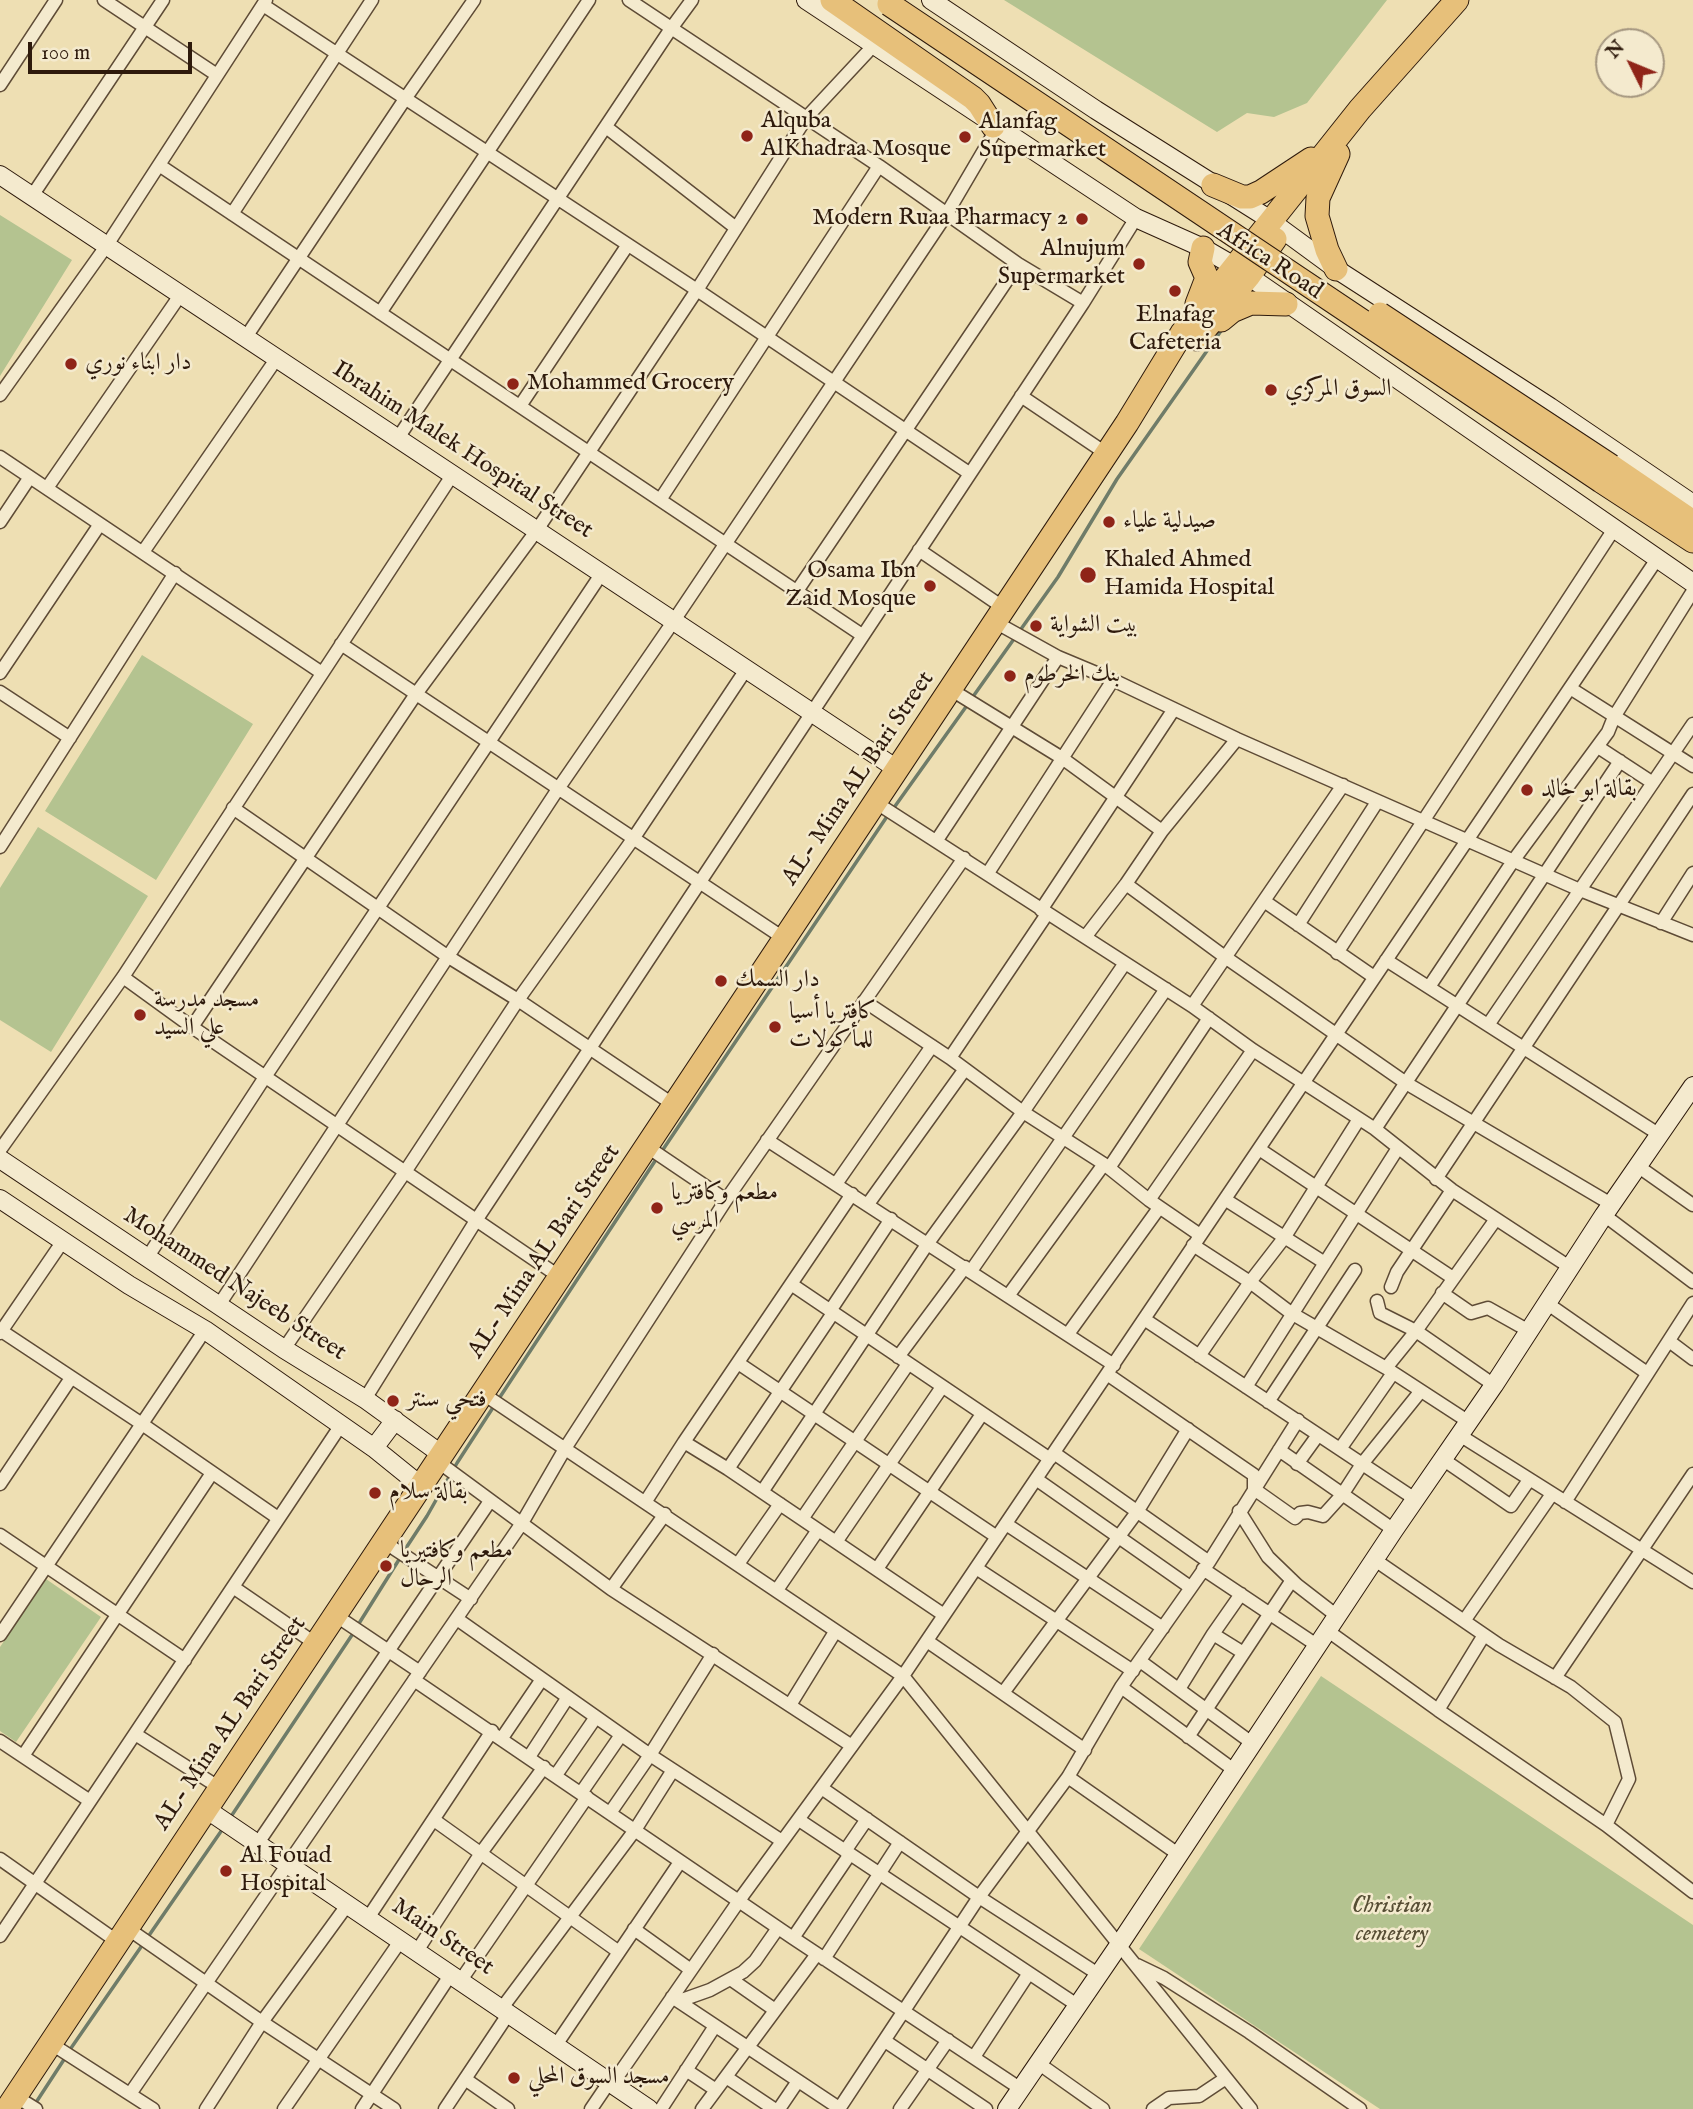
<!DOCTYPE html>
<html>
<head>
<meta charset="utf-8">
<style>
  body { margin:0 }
  #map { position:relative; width:1693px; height:2109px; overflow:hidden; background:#eedfb3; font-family:"IM FELL English",serif }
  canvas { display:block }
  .north { position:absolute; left:1595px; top:28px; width:70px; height:70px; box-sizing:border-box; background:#f4eace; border:2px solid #a59780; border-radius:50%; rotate:313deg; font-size:19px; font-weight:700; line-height:28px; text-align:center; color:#2e1a0c }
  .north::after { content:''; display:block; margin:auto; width:24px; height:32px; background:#8f2418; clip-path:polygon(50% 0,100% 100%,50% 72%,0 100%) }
  .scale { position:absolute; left:28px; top:42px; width:164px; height:32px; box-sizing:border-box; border:4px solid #2e1a0c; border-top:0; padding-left:9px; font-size:21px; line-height:24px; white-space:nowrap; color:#2e1a0c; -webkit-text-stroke:5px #f4eace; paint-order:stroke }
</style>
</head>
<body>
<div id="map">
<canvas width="1693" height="2109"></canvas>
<div class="north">N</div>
<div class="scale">100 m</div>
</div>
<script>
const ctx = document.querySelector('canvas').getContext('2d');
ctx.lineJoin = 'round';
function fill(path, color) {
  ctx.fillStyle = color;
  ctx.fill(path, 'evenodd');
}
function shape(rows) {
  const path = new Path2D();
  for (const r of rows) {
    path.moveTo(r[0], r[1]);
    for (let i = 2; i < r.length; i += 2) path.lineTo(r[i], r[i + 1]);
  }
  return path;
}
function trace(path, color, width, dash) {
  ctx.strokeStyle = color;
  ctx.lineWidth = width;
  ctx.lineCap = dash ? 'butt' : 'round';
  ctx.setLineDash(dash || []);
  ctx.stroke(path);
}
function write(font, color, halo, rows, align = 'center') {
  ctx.font = font + ' "IM FELL English",Amiri,serif';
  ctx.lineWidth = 5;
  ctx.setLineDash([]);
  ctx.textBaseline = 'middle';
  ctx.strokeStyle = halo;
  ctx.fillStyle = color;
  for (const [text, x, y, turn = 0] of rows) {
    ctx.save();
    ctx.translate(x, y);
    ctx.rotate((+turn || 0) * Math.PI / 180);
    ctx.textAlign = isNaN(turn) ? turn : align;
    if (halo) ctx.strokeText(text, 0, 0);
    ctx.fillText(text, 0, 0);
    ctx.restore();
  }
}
const green = shape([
  [1004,0,1387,0,1307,103,1274,117,1247,113,1217,132],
  [0,215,72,260,0,376],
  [142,655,253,724,156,880,45,811],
  [38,827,148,896,51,1052,0,1020,0,888],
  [46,1579,101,1617,16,1742,0,1731,0,1647],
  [1321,1676,1693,1925,1693,2109,1380,2109,1139,1949]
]);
const stream = shape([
  [972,698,1058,577,1117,479,1223,328],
  [893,809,968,704],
  [662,1151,888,815],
  [498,1400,657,1158],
  [404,1551,427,1516,457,1463,494,1406],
  [358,1625,400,1558],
  [230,1818,354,1632],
  [69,2051,224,1827],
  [35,2104,65,2058]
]);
const street = shape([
  [104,0,217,75],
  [629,0,879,166,1018,264,1083,303],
  [263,5,697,290,969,473],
  [0,85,56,0],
  [606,127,736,228],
  [159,165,862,635],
  [32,196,163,0],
  [232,214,372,0],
  [380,313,589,0],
  [246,337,405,99,474,0],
  [0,395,107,245,266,0],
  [1021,396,1107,454],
  [520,406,627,246],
  [398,438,670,30,692,0],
  [0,457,322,673],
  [47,488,181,294],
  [660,500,879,166],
  [0,522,30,477],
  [919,550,1004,608],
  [143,552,277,358],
  [797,591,1018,264],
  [995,622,1058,657,1113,680,1237,739,1580,890,1693,935],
  [341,644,785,939],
  [0,673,100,524],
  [1570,688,1693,766],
  [950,689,1062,758,1162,831],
  [0,692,70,738],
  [1598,747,1653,783],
  [875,802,1192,1006,1253,1050,1375,1129,1452,1190,1571,1268],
  [233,808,447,956,518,1000,674,1105],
  [937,840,1058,657],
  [0,847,175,573],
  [988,873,1113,680],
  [1126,884,1225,957,1406,1083,1611,1204],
  [1264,901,1374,977],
  [1041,910,1174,709],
  [1661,923,1693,873],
  [1298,925,1377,802],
  [1086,936,1126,884,1162,831,1237,739],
  [1337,953,1614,529],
  [1386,960,1660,1135],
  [123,977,192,1027,560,1277],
  [1429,987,1513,861,1608,732,1614,717,1693,591],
  [864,1001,950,1058,1023,1112,1104,1164,1149,1200,1200,1235],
  [1192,1006,1343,785],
  [1488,1025,1693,724],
  [192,1027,416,694,537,530,697,290,806,118,874,45],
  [950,1058,1047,914],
  [1375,1129,1620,761],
  [767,1140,1114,1365],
  [646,1146,726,1200],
  [1259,1149,1453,1278],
  [0,1150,123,977,453,474],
  [1639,1167,1693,1205],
  [1109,1168,1209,1018],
  [1436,1179,1693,794],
  [836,1184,932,1046],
  [1149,1200,1253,1050],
  [1226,1200,1325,1263],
  [868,1204,965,1069],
  [1604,1215,1693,1282],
  [1193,1245,1250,1282,1291,1313,1386,1368,1469,1422],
  [147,1258,265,1077,602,573],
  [971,1271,1166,989],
  [791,1284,1050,1459],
  [1391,1287,1397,1272,1452,1190],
  [1442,1293,1471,1313,1488,1308,1529,1331],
  [1008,1296,1104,1164],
  [1377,1301,1380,1313,1416,1331,1494,1385],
  [1548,1304,1647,1373],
  [219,1305,558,789,673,622,946,215,997,128],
  [830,1311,891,1219],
  [1144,1319,1415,1499],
  [0,1330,142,1424,278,1518],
  [0,1333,63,1241],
  [1068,1334,1159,1208],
  [1669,1341,1693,1359],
  [284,1349,405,1172,518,1000,633,839,747,668],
  [1199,1356,1250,1282,1284,1238,1359,1119],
  [898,1357,965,1267],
  [738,1363,997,1537],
  [1386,1368,1416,1331,1496,1219],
  [1107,1374,1254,1475,1254,1489,1295,1518,1300,1513,1308,1512,1323,1516,1342,1495,1362,1464,1420,1392],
  [1246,1387,1398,1148],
  [482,1393,903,1676,1251,2109],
  [365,1399,477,1219,1083,303,1136,218],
  [1268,1402,1355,1270],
  [1461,1436,1693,1582],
  [684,1442,852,1194],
  [1340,1449,1393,1373],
  [1279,1450,1394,1530],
  [1054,1453,1209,1562],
  [1444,1460,1511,1506,1529,1480],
  [437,1461,611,1589,852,1746],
  [1297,1464,1318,1435],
  [728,1469,833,1313],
  [1036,1479,1190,1587],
  [0,1484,71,1378],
  [762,1492,928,1243,1023,1112,1125,963],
  [646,1501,684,1442,728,1469,944,1615],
  [1565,1502,1693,1303],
  [1239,1511,1268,1557,1297,1585,1337,1616],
  [802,1519,908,1364],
  [1006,1524,1163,1628],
  [0,1535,185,1660],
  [384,1542,471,1599],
  [836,1542,942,1387],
  [1375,1560,1499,1645,1571,1687,1615,1722,1629,1779,1606,1825],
  [738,1564,780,1504],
  [976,1568,1133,1671],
  [877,1569,982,1414],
  [1203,1569,1318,1646],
  [233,1587,316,1644],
  [611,1589,665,1514],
  [777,1590,818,1530],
  [335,1615,420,1672],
  [457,1619,650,1755,782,1841],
  [1464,1621,1552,1494],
  [1328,1631,1438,1710,1606,1825,1693,1892],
  [1213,1634,1242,1652],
  [0,1635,205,1330],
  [927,1641,1085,1750],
  [1140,1661,1252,1743],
  [1555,1678,1693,1474],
  [414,1680,793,1938,1021,2089],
  [1121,1687,1234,1770],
  [1179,1689,1213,1634,1241,1594],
  [1003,1693,1137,1512,1188,1429],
  [790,1705,835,1632],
  [1438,1710,1484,1635],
  [135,1734,220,1788],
  [1188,1737,1292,1580],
  [502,1738,542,1679],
  [0,1741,90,1801],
  [23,1756,212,1473],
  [529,1757,568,1697],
  [556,1775,596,1717],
  [1068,1777,1178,1854],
  [823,1789,979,1897,1098,1974],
  [581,1793,621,1735],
  [610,1813,650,1755,713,1654],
  [434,1820,619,1952],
  [799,1820,1077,2005],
  [258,1843,490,1501],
  [845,1851,867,1819],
  [0,1859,118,1942],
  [368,1918,492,1731],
  [127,1928,262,2022,394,2109],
  [634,1929,691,1970],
  [0,1936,341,1425],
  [793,1938,850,1854],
  [417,1951,481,1853,544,1767],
  [824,1959,900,1842],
  [1137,1965,1164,1978,1249,2032,1360,2109],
  [461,1980,587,1797],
  [732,1980,775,2010],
  [672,1997,839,2108],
  [679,2001,710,1990,743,1972,755,1961,778,1928],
  [502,2008,635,1830,673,1770],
  [885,2041,986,2109],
  [50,2043,153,2109],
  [556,2045,680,1862],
  [974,2057,1029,1973],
  [1038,2063,1103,2109],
  [686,2070,716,2090],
  [726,2077,774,2109],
  [465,2079,508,2109],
  [613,2083,743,1895,903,1676,1657,559],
  [130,2094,522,1523,566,1447,726,1200,964,858],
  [15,2096,36,2109],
  [206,2109,262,2022,348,1904],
  [284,2109,401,1940],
  [362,2109,451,1974],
  [445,2109,509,2013],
  [591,2109,610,2081],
  [661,2109,715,2026],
  [702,2109,817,1954],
  [779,2109,798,2081],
  [839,2109,979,1897,1068,1777,1121,1687,1209,1562,1298,1420],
  [900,2109,948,2040],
  [1153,2109,1169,2098,1199,2096,1226,2078]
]);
const secondary = shape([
  [806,0,1136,218,1203,248,1234,266,1693,583],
  [931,0,1096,110,1261,214,1336,269,1550,407,1693,504],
  [0,175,897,769],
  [0,1159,284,1349,365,1399,441,1454],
  [0,1199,129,1285,205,1330,374,1448,421,1486],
  [374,1448,395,1420],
  [206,1809,649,2109],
  [1007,2109,1119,1945,1394,1530,1494,1385,1604,1215,1693,1086]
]);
const highway = shape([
  [832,0,973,98,979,104,993,126],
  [1213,185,1242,197,1250,197,1261,192,1311,159],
  [1336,269,1327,250,1317,216,1318,198,1338,154],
  [1197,304,1207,278,1200,262,1203,248],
  [1221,320,1232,311,1251,303,1286,304],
  [1197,339,1248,277,1275,239],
  [1611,466,1693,522],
  [1601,481,1693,541],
  [7,2109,1127,423,1182,333,1360,109,1457,0]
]);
const highwayBridge = shape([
  [889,4,1601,481],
  [1380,314,1611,466]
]);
const markers = [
  [747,136,7,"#8f2418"],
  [965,137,7,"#8f2418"],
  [1082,219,7,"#8f2418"],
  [1139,264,7,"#8f2418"],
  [1175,291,7,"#8f2418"],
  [71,364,7,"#8f2418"],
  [513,384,7,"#8f2418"],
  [1271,390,7,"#8f2418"],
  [1109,522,7,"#8f2418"],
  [1088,575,9,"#8f2418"],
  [930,586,7,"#8f2418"],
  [1036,626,7,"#8f2418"],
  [1010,676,7,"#8f2418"],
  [1527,790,7,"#8f2418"],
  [721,981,7,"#8f2418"],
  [140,1015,7,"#8f2418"],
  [775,1027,7,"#8f2418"],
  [657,1208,7,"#8f2418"],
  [393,1401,7,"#8f2418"],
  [375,1493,7,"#8f2418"],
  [386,1566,7,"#8f2418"],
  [226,1871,7,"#8f2418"],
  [514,2078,7,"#8f2418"]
];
const poiNames = [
  ["Alquba",761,122],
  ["AlKhadraa Mosque",761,150],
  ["Alanfag",979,123],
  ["Supermarket",979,151],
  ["Modern Ruaa Pharmacy 2",1068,219,"right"],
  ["Alnujum",1125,250,"right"],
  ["Supermarket",1125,278,"right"],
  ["Elnafag",1175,316,"center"],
  ["Cafeteria",1175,344,"center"],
  ["دار ابناء نوري",85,364],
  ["Mohammed Grocery",527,384],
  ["السوق المركزي",1285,390],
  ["صيدلية علياء",1123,522],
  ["Khaled Ahmed",1104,561],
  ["Hamida Hospital",1104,589],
  ["Osama Ibn",916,572,"right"],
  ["Zaid Mosque",916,600,"right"],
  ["بيت الشواية",1050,626],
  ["بنك الخرطوم",1024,676],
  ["بقالة ابو خالد",1541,790],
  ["دار السمك",735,981],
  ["مسجد مدرسة",154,1001],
  ["علي السيد",154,1029],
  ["كافتريا أسيا",789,1013],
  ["للمأكولات",789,1041],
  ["مطعم وكافتريا",671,1194],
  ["المرسي",671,1222],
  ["فتحي سنتر",407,1401],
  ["بقالة سلام",389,1493],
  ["مطعم وكافتيريا",400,1552],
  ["الرحال",400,1580],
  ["Al Fouad",240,1857],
  ["Hospital",240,1885],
  ["مسجد السوق المحلي",528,2078]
];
const streetNames = [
  ["Africa Road",1269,262,33],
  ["Ibrahim Malek Hospital Street",462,451,33],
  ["AL- Mina AL Bari Street",859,779,-56],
  ["AL- Mina AL Bari Street",545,1252,-56],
  ["Mohammed Najeeb Street",234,1285,33],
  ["AL- Mina AL Bari Street",231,1724,-56],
  ["Main Street",442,1938,34]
];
const parkNames = [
  ["Christian",1392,1907],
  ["cemetery",1392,1935]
];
fill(green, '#b4c390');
trace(stream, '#6f7c69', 3.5);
trace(street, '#5e4b36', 15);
trace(secondary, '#2e1a0c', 20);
trace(highway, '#2e1a0c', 25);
trace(street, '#f4eace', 12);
trace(secondary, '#f4eace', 18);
trace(highway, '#e7c07a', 23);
trace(highwayBridge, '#2e1a0c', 25, []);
trace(highwayBridge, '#e7c07a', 23);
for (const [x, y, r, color] of markers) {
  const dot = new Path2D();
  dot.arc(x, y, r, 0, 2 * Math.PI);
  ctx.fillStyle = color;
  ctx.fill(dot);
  trace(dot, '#f4eace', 2.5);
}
write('24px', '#2e1a0c', '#f4eace', poiNames, 'left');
write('24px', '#2e1a0c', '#f4eace', streetNames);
write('italic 24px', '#564d34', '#f4eace', parkNames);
</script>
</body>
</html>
